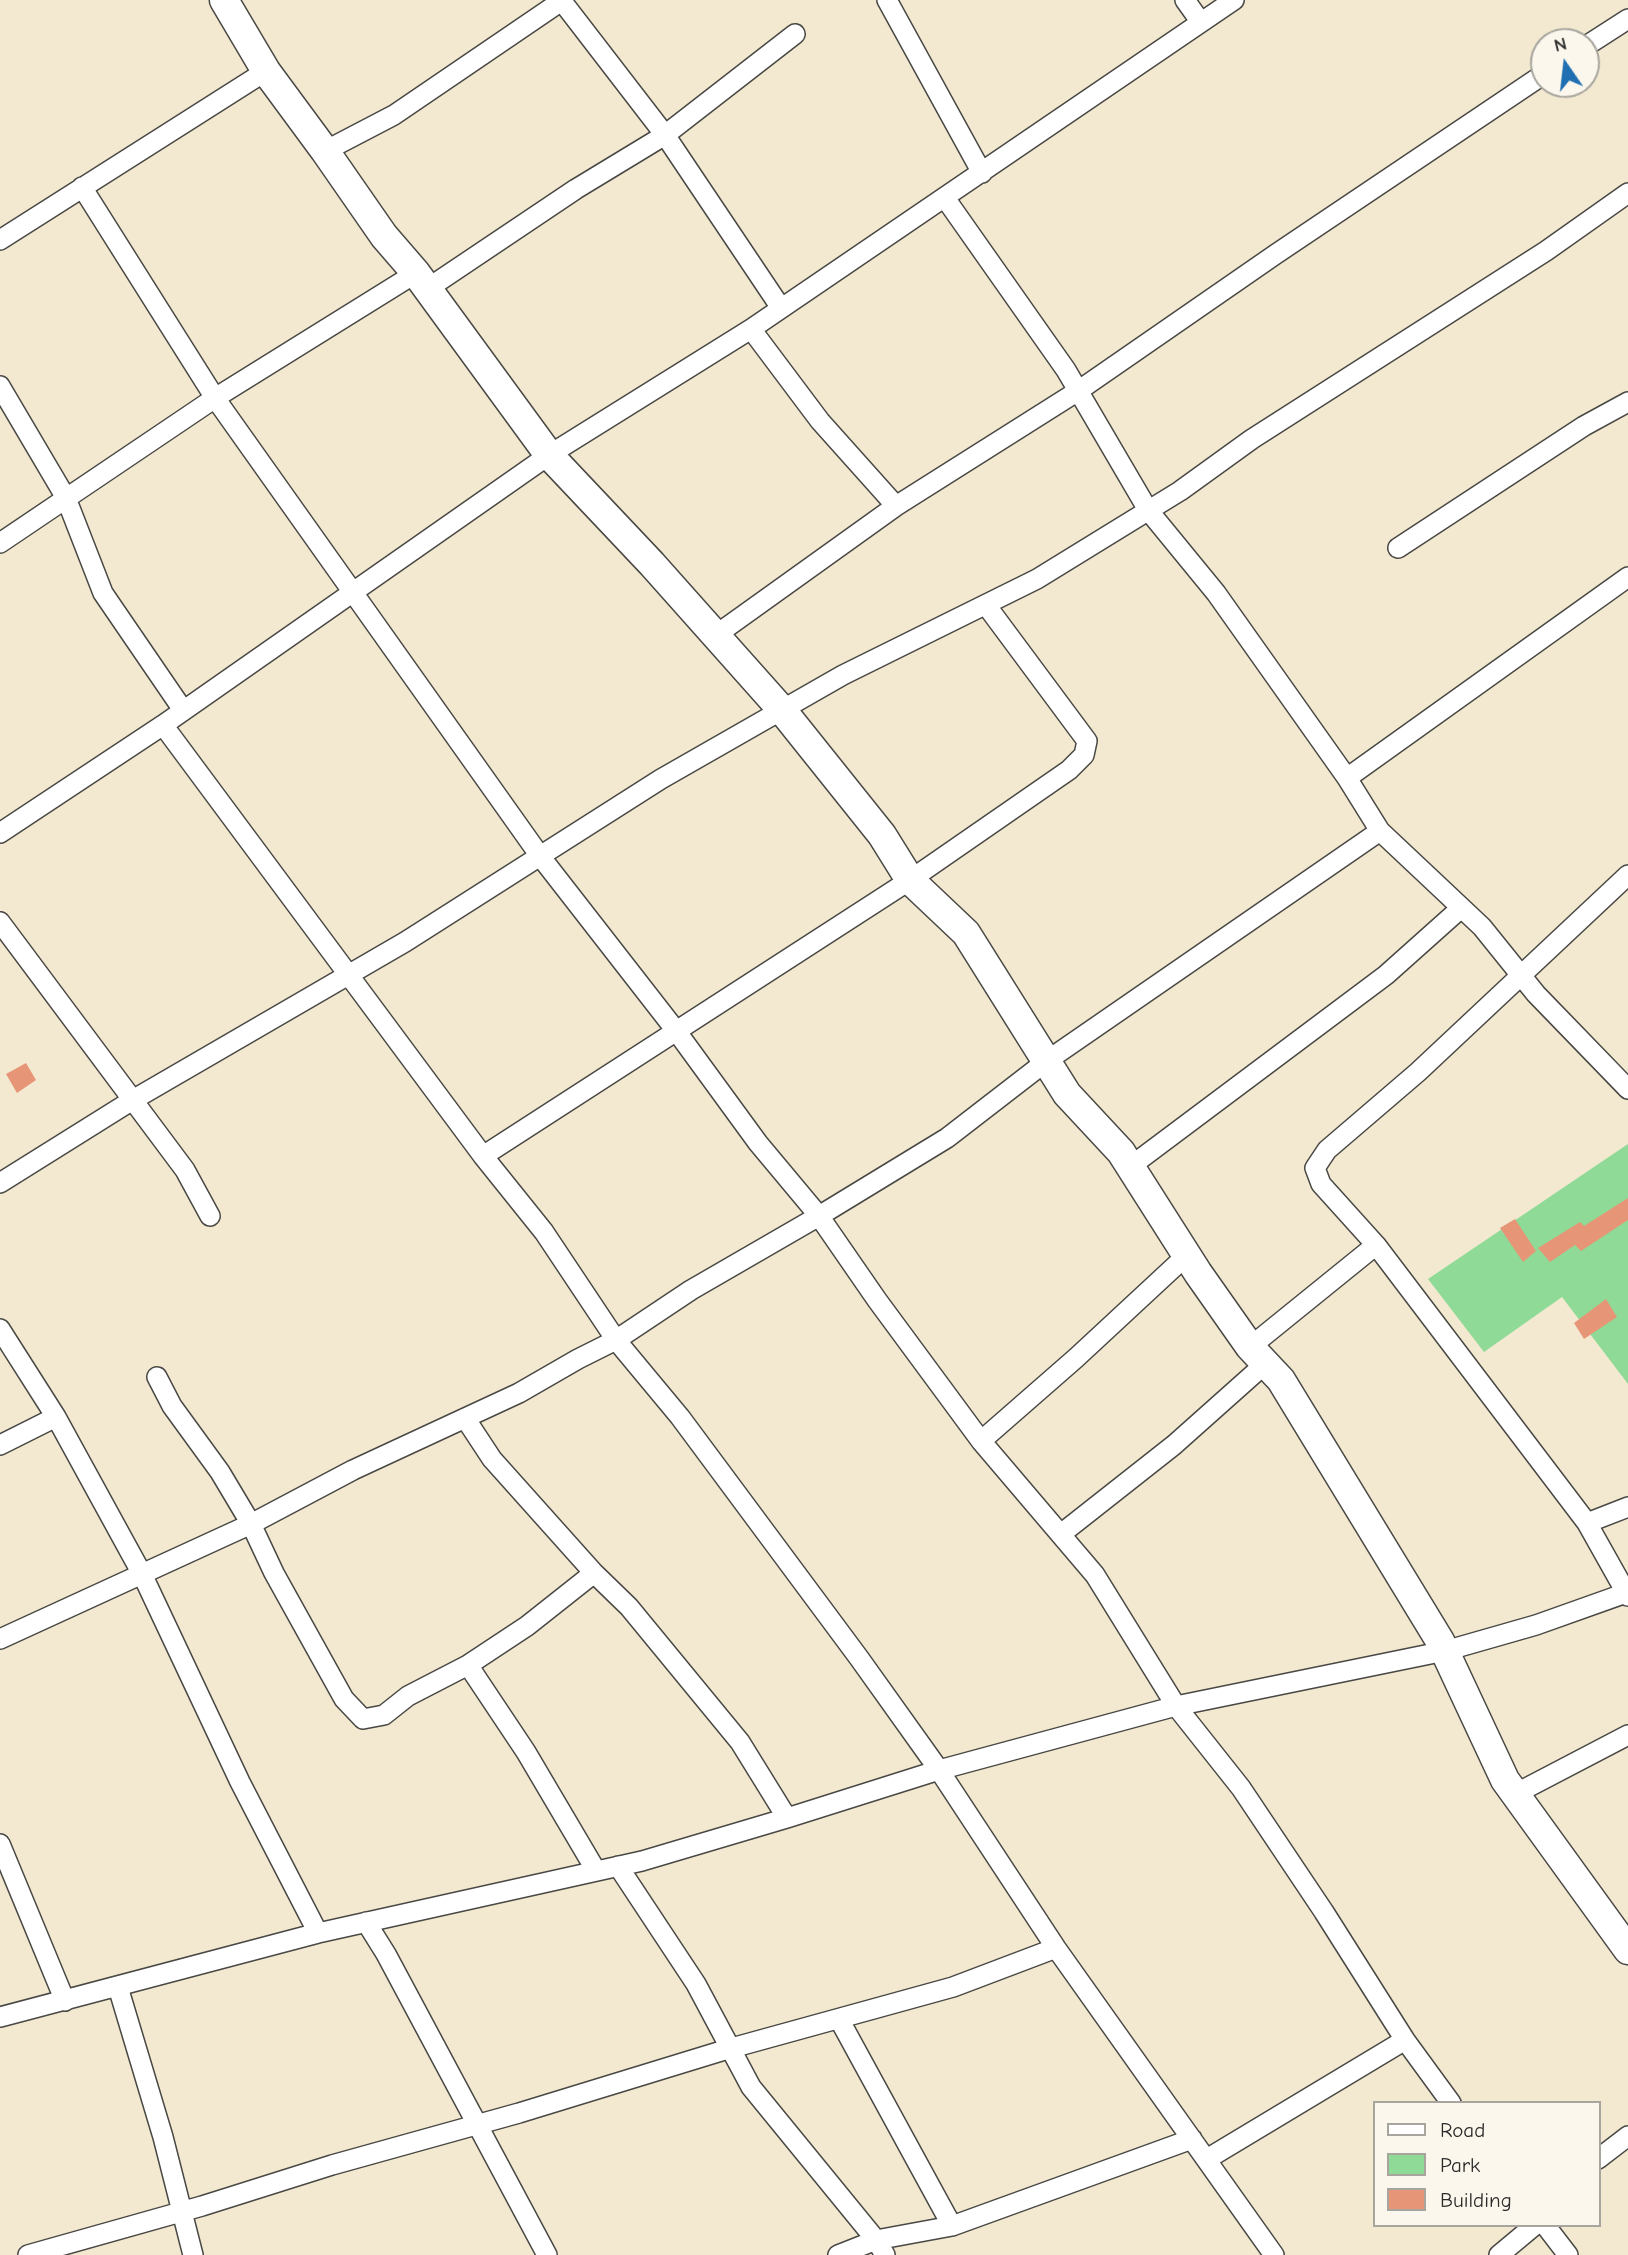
<!DOCTYPE html>
<html>
<head>
<meta charset="utf-8">
<style>
  body { margin:0 }
  #map { position:relative; width:1628px; height:2255px; overflow:hidden; background:#f2e9d0; font-family:"Comic Neue",sans-serif }
  canvas { display:block }
  .legend { position:absolute; left:1373px; top:2101px; width:228px; height:126px; box-sizing:border-box; background:#fbf7ec; border:2px solid #a8a59f; margin:0; padding:9px 12px; list-style:none; font-size:21px; color:#2b2b2b }
  .legend li { display:flex; align-items:center; gap:14px; height:35px }
  .legend b { width:35px; border:2px solid #a8a59f }
  .north { position:absolute; left:1530px; top:28px; width:70px; height:70px; box-sizing:border-box; background:#fbf7ec; border:2px solid #a8a59f; border-radius:50%; rotate:346deg; font-size:19px; font-weight:700; line-height:28px; text-align:center; color:#2b2b2b }
  .north::after { content:''; display:block; margin:auto; width:24px; height:32px; background:#1f6fb2; clip-path:polygon(50% 0,100% 100%,50% 72%,0 100%) }
</style>
</head>
<body>
<div id="map">
<canvas width="1628" height="2255"></canvas>
<ul class="legend">
<li><b style="height:9px;background:#fff"></b>Road</li>
<li><b style="height:19px;background:#8fda97"></b>Park</li>
<li><b style="height:19px;background:#e69677"></b>Building</li>
</ul>
<div class="north">N</div>
</div>
<script>
const ctx = document.querySelector('canvas').getContext('2d');
ctx.lineJoin = 'round';
function fill(path, color) {
  ctx.fillStyle = color;
  ctx.fill(path, 'evenodd');
}
function shape(rows) {
  const path = new Path2D();
  for (const r of rows) {
    path.moveTo(r[0], r[1]);
    for (let i = 2; i < r.length; i += 2) path.lineTo(r[i], r[i + 1]);
  }
  return path;
}
function trace(path, color, width, dash) {
  ctx.strokeStyle = color;
  ctx.lineWidth = width;
  ctx.lineCap = dash ? 'butt' : 'round';
  ctx.setLineDash(dash || []);
  ctx.stroke(path);
}
const green = shape([
  [1628,1144,1628,1384,1562,1297,1484,1352,1428,1279]
]);
const building = shape([
  [26,1063,36,1080,17,1093,6,1074],
  [1628,1198,1628,1220,1581,1251,1575,1245,1550,1262,1538,1248,1580,1222,1584,1226],
  [1515,1219,1536,1251,1523,1262,1500,1228],
  [1606,1299,1617,1317,1584,1339,1574,1323]
]);
const street = shape([
  [561,0,665,135,781,308],
  [887,0,982,173],
  [1185,0,1200,21],
  [1586,46,1628,19],
  [325,151,394,115,563,0],
  [82,187,215,398,540,856,677,1032,758,1143,819,1216,877,1300,981,1441,1095,1575,1176,1706,1241,1788,1324,1912,1405,2040,1451,2103],
  [945,198,1066,370,1148,510,1216,593,1347,778,1380,831,1482,927,1536,994,1628,1089],
  [0,240,266,71],
  [427,289,576,189,665,135,795,34],
  [751,329,820,421,896,506],
  [0,386,66,498,103,593,183,710],
  [0,543,215,398,416,273],
  [1398,548,1584,426,1628,402],
  [716,635,896,506,1078,391,1276,254,1544,74],
  [163,725,483,1156,544,1232,616,1340,680,1417,859,1658,939,1770,1056,1948,1274,2255],
  [1347,778,1628,577],
  [0,833,163,725,549,455,751,329,1234,0],
  [1628,875,1418,1072,1327,1150,1315,1168,1321,1184,1376,1245,1587,1523,1628,1596],
  [0,922,185,1170,210,1216],
  [483,1156,910,880,1069,770,1084,755,1087,741,986,605],
  [1131,1166,1386,975,1461,908],
  [0,1183,131,1101,405,942,661,779,843,675,1037,579,1180,491,1252,439,1546,251,1628,193],
  [0,1329,56,1417,142,1574,240,1782,318,1933],
  [1250,1347,1376,1245],
  [157,1377,172,1406,220,1472,251,1524,274,1573,344,1699,363,1719,384,1715,408,1696,468,1665,527,1626,594,1573],
  [465,1418,492,1459,594,1573,629,1607,740,1742,787,1818],
  [981,1441,1076,1358,1187,1255],
  [0,1445,56,1417],
  [1587,1523,1628,1507],
  [1061,1534,1174,1445,1266,1363],
  [0,1639,251,1524,353,1470,519,1393,578,1359,616,1340,691,1290,819,1216,947,1138,1048,1060,1380,831],
  [468,1665,526,1752,595,1869],
  [1515,1794,1628,1735],
  [0,1844,65,2001],
  [618,1866,696,1984,751,2087,876,2240,885,2255],
  [366,1922,386,1954,547,2255],
  [118,1987,163,2137,193,2255],
  [0,2017,318,1933,642,1861,787,1818,939,1770,1176,1706,1445,1651,1536,1625,1626,1593],
  [839,2019,952,2226],
  [1207,2159,1405,2040],
  [1598,2159,1628,2136],
  [1545,2225,1568,2255],
  [28,2255,202,2206,332,2165,519,2113,728,2049,953,1987,1056,1948],
  [838,2255,876,2240,952,2226,1192,2139],
  [1499,2255,1535,2225]
]);
const secondary = shape([
  [224,0,266,71,325,151,384,236,416,273,549,455,652,564,782,710,882,835,910,880,966,933,1067,1094,1121,1152,1198,1273,1250,1347,1281,1380,1440,1641,1505,1780,1628,1950]
]);
fill(green, '#8fda97');
fill(building, '#e69677');
trace(street, '#494844', 22);
trace(secondary, '#494844', 31);
trace(street, '#fff', 19);
trace(secondary, '#fff', 28);
</script>
</body>
</html>
